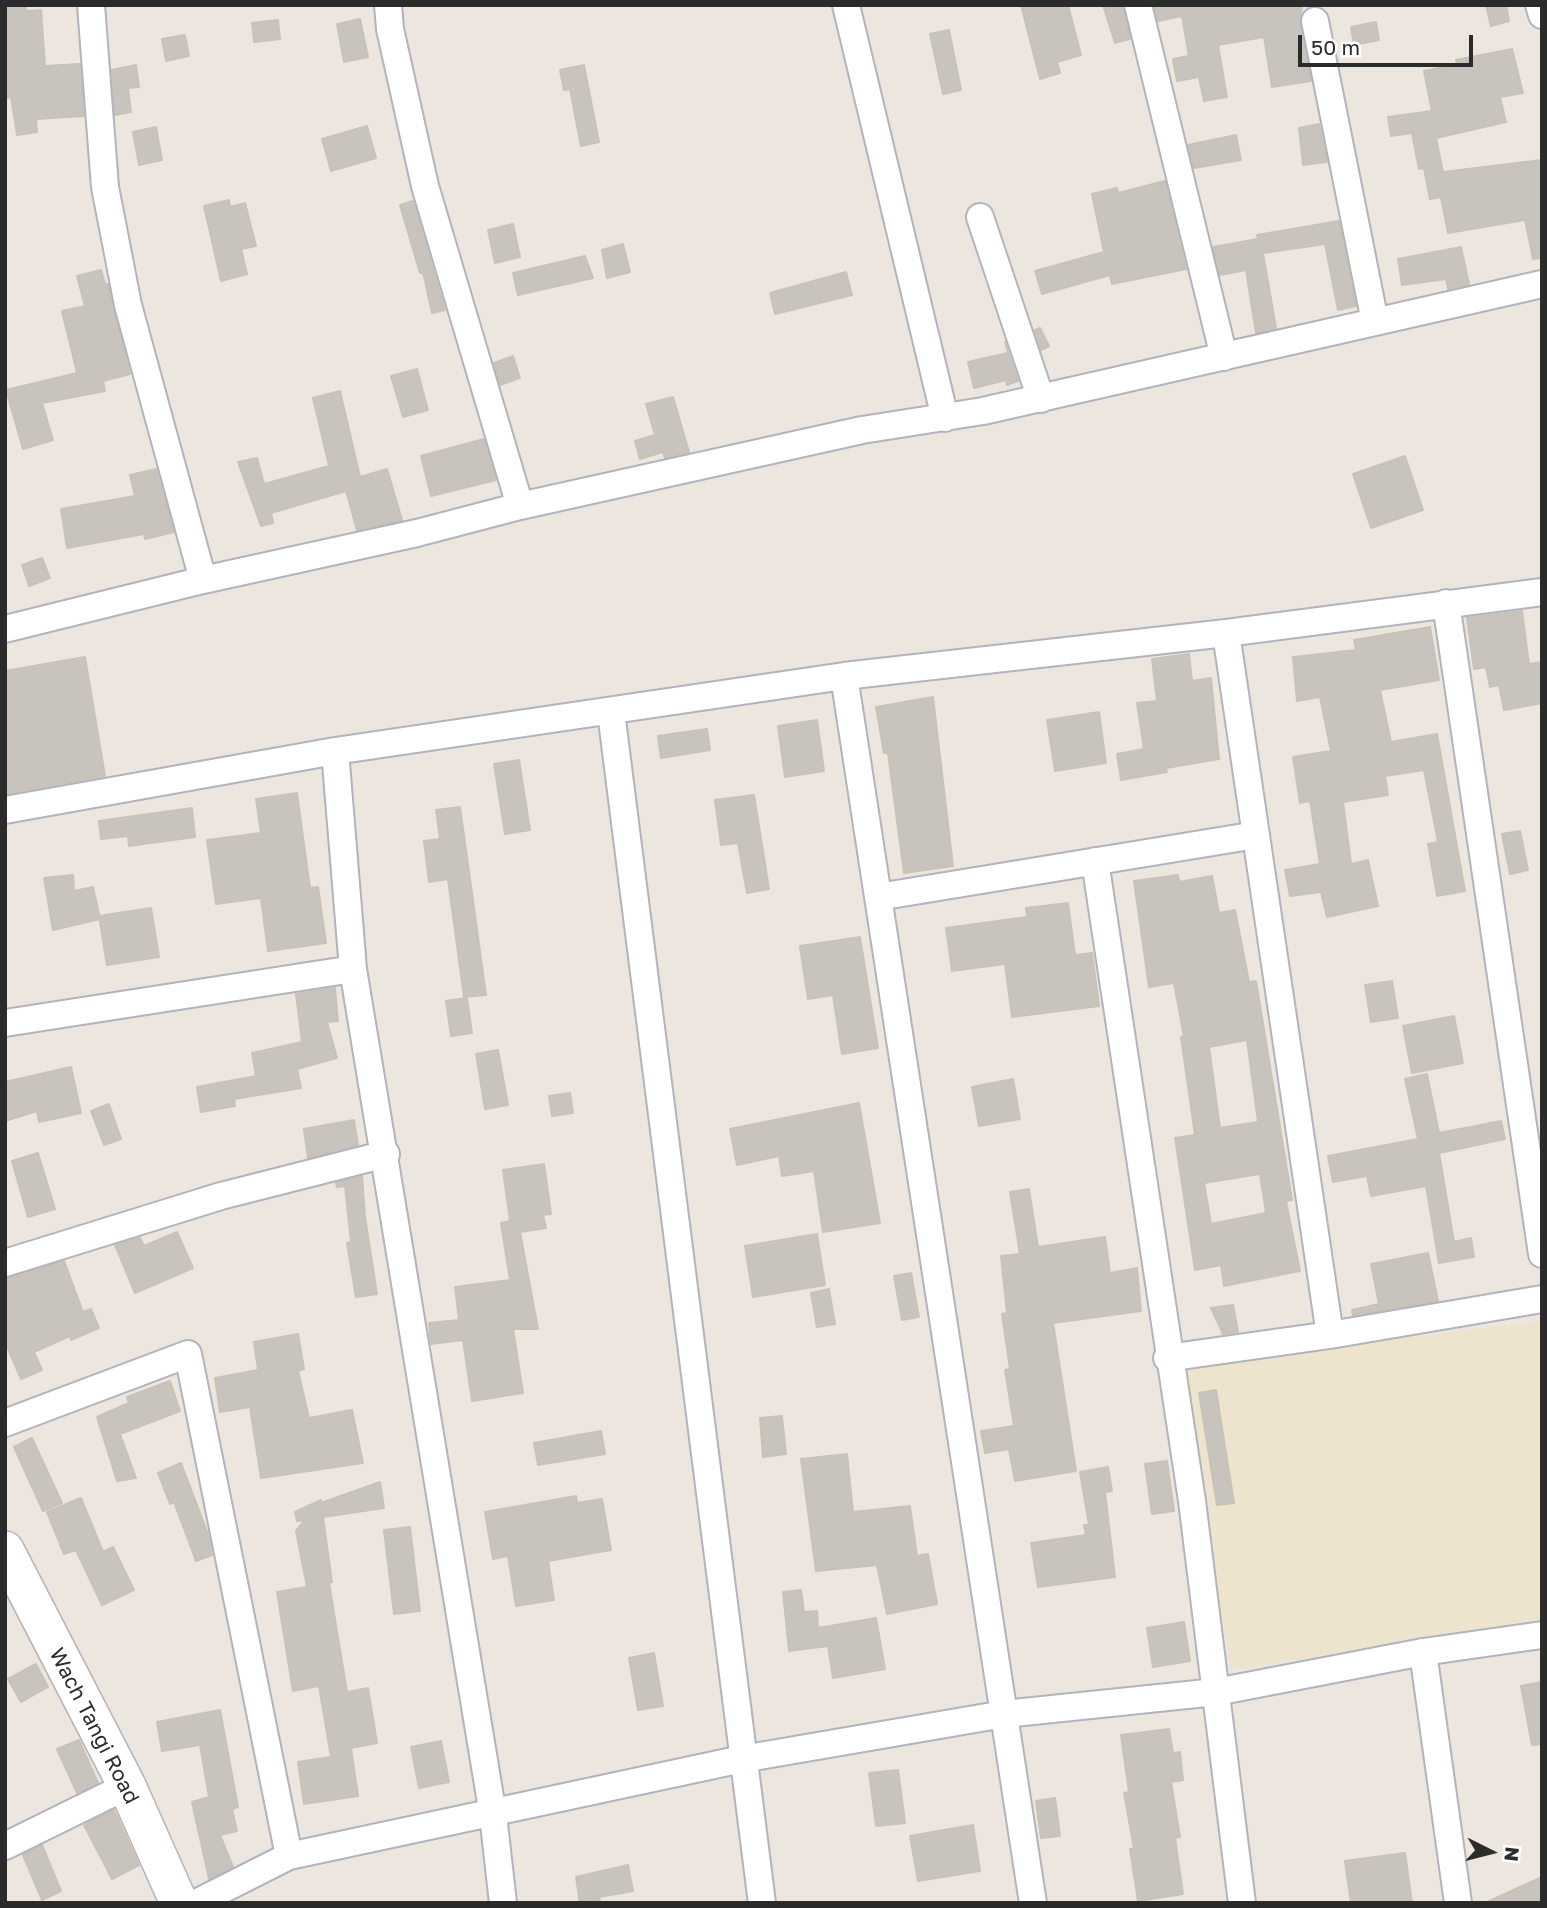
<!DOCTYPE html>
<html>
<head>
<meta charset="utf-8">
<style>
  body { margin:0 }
  #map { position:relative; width:1547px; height:1908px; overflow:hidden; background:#ede6de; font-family:"Golos Text",sans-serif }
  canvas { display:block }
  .frame { position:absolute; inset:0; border:7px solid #2b2b2b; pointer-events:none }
  .north { position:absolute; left:1456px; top:1817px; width:70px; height:70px; -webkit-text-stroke:5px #fff; paint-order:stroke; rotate:96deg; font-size:19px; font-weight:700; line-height:28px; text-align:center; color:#2b2b2b }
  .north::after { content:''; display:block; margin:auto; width:24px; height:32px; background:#2b2b2b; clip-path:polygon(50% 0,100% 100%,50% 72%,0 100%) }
  .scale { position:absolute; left:1298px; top:35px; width:175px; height:32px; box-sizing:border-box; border:4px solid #2b2b2b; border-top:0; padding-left:9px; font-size:21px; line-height:24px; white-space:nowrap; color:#2b2b2b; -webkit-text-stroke:5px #fff; paint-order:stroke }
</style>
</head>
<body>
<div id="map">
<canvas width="1547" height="1908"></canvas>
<div class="frame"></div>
<div class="north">N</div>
<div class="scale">50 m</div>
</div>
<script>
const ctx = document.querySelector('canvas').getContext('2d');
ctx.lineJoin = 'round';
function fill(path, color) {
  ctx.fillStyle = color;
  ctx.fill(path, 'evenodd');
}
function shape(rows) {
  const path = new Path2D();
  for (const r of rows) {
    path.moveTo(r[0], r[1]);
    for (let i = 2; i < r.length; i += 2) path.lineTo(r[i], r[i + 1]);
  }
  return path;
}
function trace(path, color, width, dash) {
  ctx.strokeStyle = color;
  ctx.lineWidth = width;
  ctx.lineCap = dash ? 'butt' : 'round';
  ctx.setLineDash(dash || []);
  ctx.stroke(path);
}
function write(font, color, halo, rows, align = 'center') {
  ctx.font = font + ' "Golos Text",sans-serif';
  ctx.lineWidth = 5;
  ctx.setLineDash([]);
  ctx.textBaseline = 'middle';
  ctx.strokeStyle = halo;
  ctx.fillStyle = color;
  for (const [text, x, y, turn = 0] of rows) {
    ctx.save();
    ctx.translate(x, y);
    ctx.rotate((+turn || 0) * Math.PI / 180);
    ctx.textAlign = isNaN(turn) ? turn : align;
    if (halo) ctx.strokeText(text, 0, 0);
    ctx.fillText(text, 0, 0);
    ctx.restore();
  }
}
const education = shape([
  [1542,1321,1542,1619,1231,1670,1181,1364]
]);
const building = shape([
  [5,5,26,5,26,11,41,10,45,66,80,64,84,116,36,119,37,132,17,135,11,97,5,98,5,5],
  [1021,5,1068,5,1081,55,1057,62,1060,73,1040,79,1021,5],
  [1103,5,1123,5,1130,39,1115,43,1103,5],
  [1154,5,1302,5,1300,24,1311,81,1272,87,1264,37,1218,45,1227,97,1204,101,1199,77,1177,81,1173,59,1189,56,1182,16,1158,21,1154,5],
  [1486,5,1506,5,1509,21,1491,26,1486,5],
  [360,19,368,57,344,62,337,24,360,19],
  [278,20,280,39,254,42,252,23,278,20],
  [1376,22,1379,40,1354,45,1351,27,1376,22],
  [949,30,961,90,943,94,930,34,949,30],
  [185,35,189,56,166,61,162,39,185,35],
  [1512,49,1523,93,1500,97,1506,122,1436,138,1443,172,1542,160,1542,258,1533,259,1525,220,1448,233,1441,197,1430,199,1424,168,1419,169,1412,133,1391,136,1388,117,1432,111,1424,71,1457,64,1456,60,1512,49],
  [136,65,139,87,128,88,131,112,115,115,112,70,136,65],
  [584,65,599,142,581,146,570,89,564,90,560,70,584,65],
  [1319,124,1327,162,1303,165,1299,128,1319,124],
  [367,126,376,158,331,171,322,139,367,126],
  [156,127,162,160,139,165,133,132,156,127],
  [1236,135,1241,160,1194,168,1188,145,1236,135],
  [1165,181,1186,269,1112,284,1110,275,1042,294,1035,271,1104,252,1092,194,1117,188,1118,193,1165,181],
  [229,200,230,207,245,203,256,246,241,249,247,274,221,281,204,206,229,200],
  [413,201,445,310,432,313,423,272,420,273,400,205,413,201],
  [1339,221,1356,306,1338,310,1325,244,1263,253,1276,328,1256,333,1246,270,1220,275,1213,247,1258,239,1257,235,1339,221],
  [513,224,520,257,495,263,488,230,513,224],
  [623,244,630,272,607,278,602,250,623,244],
  [1461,247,1469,284,1448,289,1446,279,1402,285,1398,259,1461,247],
  [585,256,593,278,518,295,513,273,585,256],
  [101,270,105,284,108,284,130,374,103,381,105,391,42,403,53,440,23,449,6,390,77,373,62,311,85,306,77,276,101,270],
  [846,272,852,295,775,314,770,293,846,272],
  [1040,328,1049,346,1041,350,1035,330,1040,328],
  [1005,342,1018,381,1007,385,1006,380,974,388,968,362,1008,353,1005,342],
  [513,356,520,378,500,385,494,363,513,356],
  [417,369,428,410,403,417,391,376,417,369],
  [340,391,360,477,387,469,402,520,357,530,346,491,271,513,273,523,261,526,238,462,257,458,264,484,329,466,313,398,340,391],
  [673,397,689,452,665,458,663,452,640,459,635,441,655,435,646,404,673,397],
  [484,439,496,480,431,496,421,456,484,439],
  [1405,456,1423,510,1371,528,1353,474,1405,456],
  [156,469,174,532,145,539,144,534,67,548,61,509,135,496,130,475,156,469],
  [42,558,50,578,29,586,22,565,42,558],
  [1522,611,1529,664,1542,662,1542,703,1504,710,1499,685,1490,687,1486,667,1474,669,1467,618,1522,611],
  [1430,627,1439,680,1380,690,1391,742,1437,734,1465,891,1437,896,1428,844,1438,842,1424,770,1385,776,1388,795,1343,802,1351,864,1368,860,1378,906,1327,917,1321,892,1290,896,1285,870,1320,864,1310,801,1300,803,1293,757,1331,751,1320,697,1297,701,1293,657,1356,650,1354,640,1430,627],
  [1189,654,1192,681,1211,678,1219,759,1166,768,1167,772,1121,780,1117,754,1144,749,1137,703,1157,701,1152,659,1189,654],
  [85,657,105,776,5,794,5,671,85,657],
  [933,697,953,866,904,873,888,753,884,753,876,707,933,697],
  [1099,712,1106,763,1055,771,1047,720,1099,712],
  [817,720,824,771,785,777,778,726,817,720],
  [707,729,710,750,661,758,658,736,707,729],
  [519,760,530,830,505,834,494,764,519,760],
  [297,793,310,888,318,887,326,943,268,951,261,898,216,904,207,840,261,833,256,799,297,793],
  [754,795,769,889,747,893,738,843,721,845,715,800,754,795],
  [460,807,486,995,464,997,448,879,429,882,424,841,440,839,436,810,460,807],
  [192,808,195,837,129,846,128,836,101,839,99,821,192,808],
  [1520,831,1528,870,1510,874,1502,834,1520,831],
  [73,875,74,891,93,887,100,919,53,930,44,878,73,875],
  [1178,875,1179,882,1212,876,1219,913,1235,910,1249,982,1256,981,1292,1200,1286,1201,1300,1271,1224,1286,1221,1265,1195,1270,1175,1138,1195,1135,1181,1037,1184,1037,1174,983,1149,987,1134,881,1178,875],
  [1247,1040,1258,1122,1220,1128,1209,1047,1247,1040],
  [1260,1174,1266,1213,1211,1224,1204,1183,1260,1174],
  [1068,903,1075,955,1092,953,1099,1006,1012,1017,1005,964,952,971,946,928,1027,917,1026,908,1068,903],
  [151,908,159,957,107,965,99,916,151,908],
  [860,937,878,1048,842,1054,833,995,808,999,800,946,860,937],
  [1392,981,1398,1018,1371,1022,1365,985,1392,981],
  [335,988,338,1021,327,1022,337,1058,297,1069,301,1088,234,1099,235,1106,201,1112,197,1087,256,1076,252,1053,302,1042,296,994,335,988],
  [467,998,472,1033,451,1036,446,1001,467,998],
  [1454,1016,1463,1063,1412,1073,1403,1026,1454,1016],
  [498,1050,508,1105,485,1109,476,1054,498,1050],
  [71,1067,81,1113,39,1122,37,1111,5,1121,5,1082,71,1067],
  [1427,1074,1439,1133,1501,1121,1505,1139,1439,1153,1454,1242,1471,1238,1474,1257,1439,1263,1426,1186,1371,1196,1367,1176,1333,1182,1328,1156,1418,1139,1405,1079,1427,1074],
  [1013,1079,1020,1119,979,1126,972,1087,1013,1079],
  [570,1093,573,1113,552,1116,549,1096,570,1093],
  [859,1103,880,1223,823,1232,814,1171,782,1176,779,1156,737,1165,730,1129,859,1103],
  [109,1104,121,1139,104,1145,91,1111,109,1104],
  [354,1120,358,1145,308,1158,304,1129,354,1120],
  [38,1153,55,1209,28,1217,12,1161,38,1153],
  [544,1164,551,1214,543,1215,546,1228,520,1232,538,1329,513,1329,523,1393,472,1401,463,1340,431,1344,429,1323,459,1320,455,1287,510,1280,501,1223,510,1221,503,1170,544,1164],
  [362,1176,365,1217,377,1294,356,1297,347,1243,351,1242,345,1186,337,1187,336,1183,362,1176],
  [1029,1189,1038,1247,1105,1237,1110,1273,1137,1268,1141,1311,1053,1323,1076,1471,1015,1481,1009,1449,985,1453,981,1431,1014,1426,1005,1370,1010,1369,1002,1314,1007,1313,1001,1256,1020,1254,1010,1192,1029,1189],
  [177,1232,193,1268,135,1293,115,1245,140,1238,144,1246,177,1232],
  [817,1234,825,1285,753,1297,745,1246,817,1234],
  [1428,1253,1438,1301,1353,1315,1352,1310,1379,1304,1371,1264,1428,1253],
  [64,1261,83,1312,91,1309,99,1328,71,1340,70,1336,34,1352,42,1370,21,1379,5,1342,5,1278,64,1261],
  [911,1273,919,1317,902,1320,894,1276,911,1273],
  [829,1289,835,1324,817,1327,811,1293,829,1289],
  [1233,1305,1238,1332,1223,1334,1211,1308,1233,1305],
  [298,1334,304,1369,298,1371,309,1418,352,1410,363,1463,261,1478,250,1407,220,1412,215,1378,258,1370,254,1342,298,1334],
  [170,1381,180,1411,120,1434,136,1478,117,1481,97,1417,129,1403,127,1397,170,1381],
  [1216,1390,1234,1503,1217,1505,1199,1393,1216,1390],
  [782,1416,786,1454,763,1457,760,1418,782,1416],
  [601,1431,605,1454,538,1465,534,1443,601,1431],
  [32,1438,62,1503,43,1511,14,1447,32,1438],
  [847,1454,853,1512,910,1506,917,1556,928,1554,937,1604,887,1614,877,1565,816,1571,801,1459,847,1454],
  [1167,1461,1174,1511,1152,1514,1145,1464,1167,1461],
  [181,1463,208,1534,212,1555,196,1561,174,1502,170,1504,158,1473,181,1463],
  [1108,1467,1112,1491,1105,1492,1115,1577,1038,1587,1031,1543,1086,1535,1084,1525,1089,1525,1080,1472,1108,1467],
  [380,1482,384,1508,323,1517,332,1582,329,1583,347,1692,368,1688,377,1743,351,1748,358,1796,304,1804,298,1762,331,1757,319,1686,293,1691,277,1592,307,1587,296,1531,305,1520,297,1521,295,1512,321,1500,321,1503,380,1482],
  [576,1496,577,1503,602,1499,611,1550,548,1561,554,1600,516,1606,508,1556,493,1559,485,1512,576,1496],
  [81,1498,103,1552,113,1547,134,1590,102,1605,76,1550,64,1554,47,1512,81,1498],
  [410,1527,420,1611,394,1614,384,1530,410,1527],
  [801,1590,804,1612,817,1611,818,1628,876,1618,885,1669,833,1678,828,1646,789,1651,783,1592,801,1590],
  [1184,1622,1190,1661,1153,1667,1147,1628,1184,1622],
  [654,1653,663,1706,638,1710,629,1658,654,1653],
  [36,1664,48,1687,21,1702,8,1679,36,1664],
  [1542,1682,1542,1744,1532,1745,1521,1686,1542,1682],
  [220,1710,238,1807,232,1809,237,1831,220,1835,233,1867,209,1879,192,1802,209,1797,200,1745,162,1751,157,1722,220,1710],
  [1169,1729,1173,1753,1180,1752,1183,1780,1171,1782,1180,1837,1175,1838,1183,1894,1138,1901,1130,1849,1134,1849,1124,1793,1129,1792,1121,1735,1169,1729],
  [79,1740,98,1783,77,1793,57,1749,79,1740],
  [441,1741,449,1782,419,1788,411,1747,441,1741],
  [898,1770,905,1823,876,1826,869,1773,898,1770],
  [1055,1798,1060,1836,1041,1838,1036,1801,1055,1798],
  [114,1810,139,1865,112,1879,84,1825,114,1810],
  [973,1825,980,1871,918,1881,910,1836,973,1825],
  [42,1845,61,1891,42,1900,23,1855,42,1845],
  [1405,1853,1412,1903,1351,1903,1345,1861,1405,1853],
  [628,1865,633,1891,599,1897,600,1903,580,1903,576,1877,628,1865],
  [1542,1877,1542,1903,1485,1903,1542,1877]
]);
const minor = shape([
  [91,5,105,187,128,305,203,580],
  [388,5,390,29,425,186,520,506],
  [846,5,945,418],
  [1138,5,1224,357],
  [1539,5,1542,15],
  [1315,21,1375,322],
  [980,217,1041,399],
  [1446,603,1542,1254],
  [5,629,203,580,417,533,520,506,862,430,983,411,1542,284],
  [1226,633,1330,1335],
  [844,676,1033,1903],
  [611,712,762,1903],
  [335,751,353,969,493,1815,503,1903],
  [5,810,335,751,844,676,1226,633,1542,592],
  [1095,861,1192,1501,1242,1903],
  [878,897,1256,835],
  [5,1023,353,969],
  [5,1263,221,1196,386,1154],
  [1167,1358,1330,1335,1542,1299],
  [5,1423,188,1354,289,1856],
  [1423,1652,1458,1903],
  [5,1846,127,1786],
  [196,1903,289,1856,742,1759,1004,1714,1216,1692,1423,1652,1542,1635]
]);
const secondary = shape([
  [5,1550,127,1786,179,1903]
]);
const streetNames = [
  ["Wach Tangi Road",94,1726,63]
];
fill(education, '#eee4cd');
fill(building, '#c8c3bd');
trace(building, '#c8c2b7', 2);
trace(minor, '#b1b4be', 30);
trace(secondary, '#b1b4be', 40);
trace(minor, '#fff', 26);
trace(secondary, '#fff', 37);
write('21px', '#2b2b2b', '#fff', streetNames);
</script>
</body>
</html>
